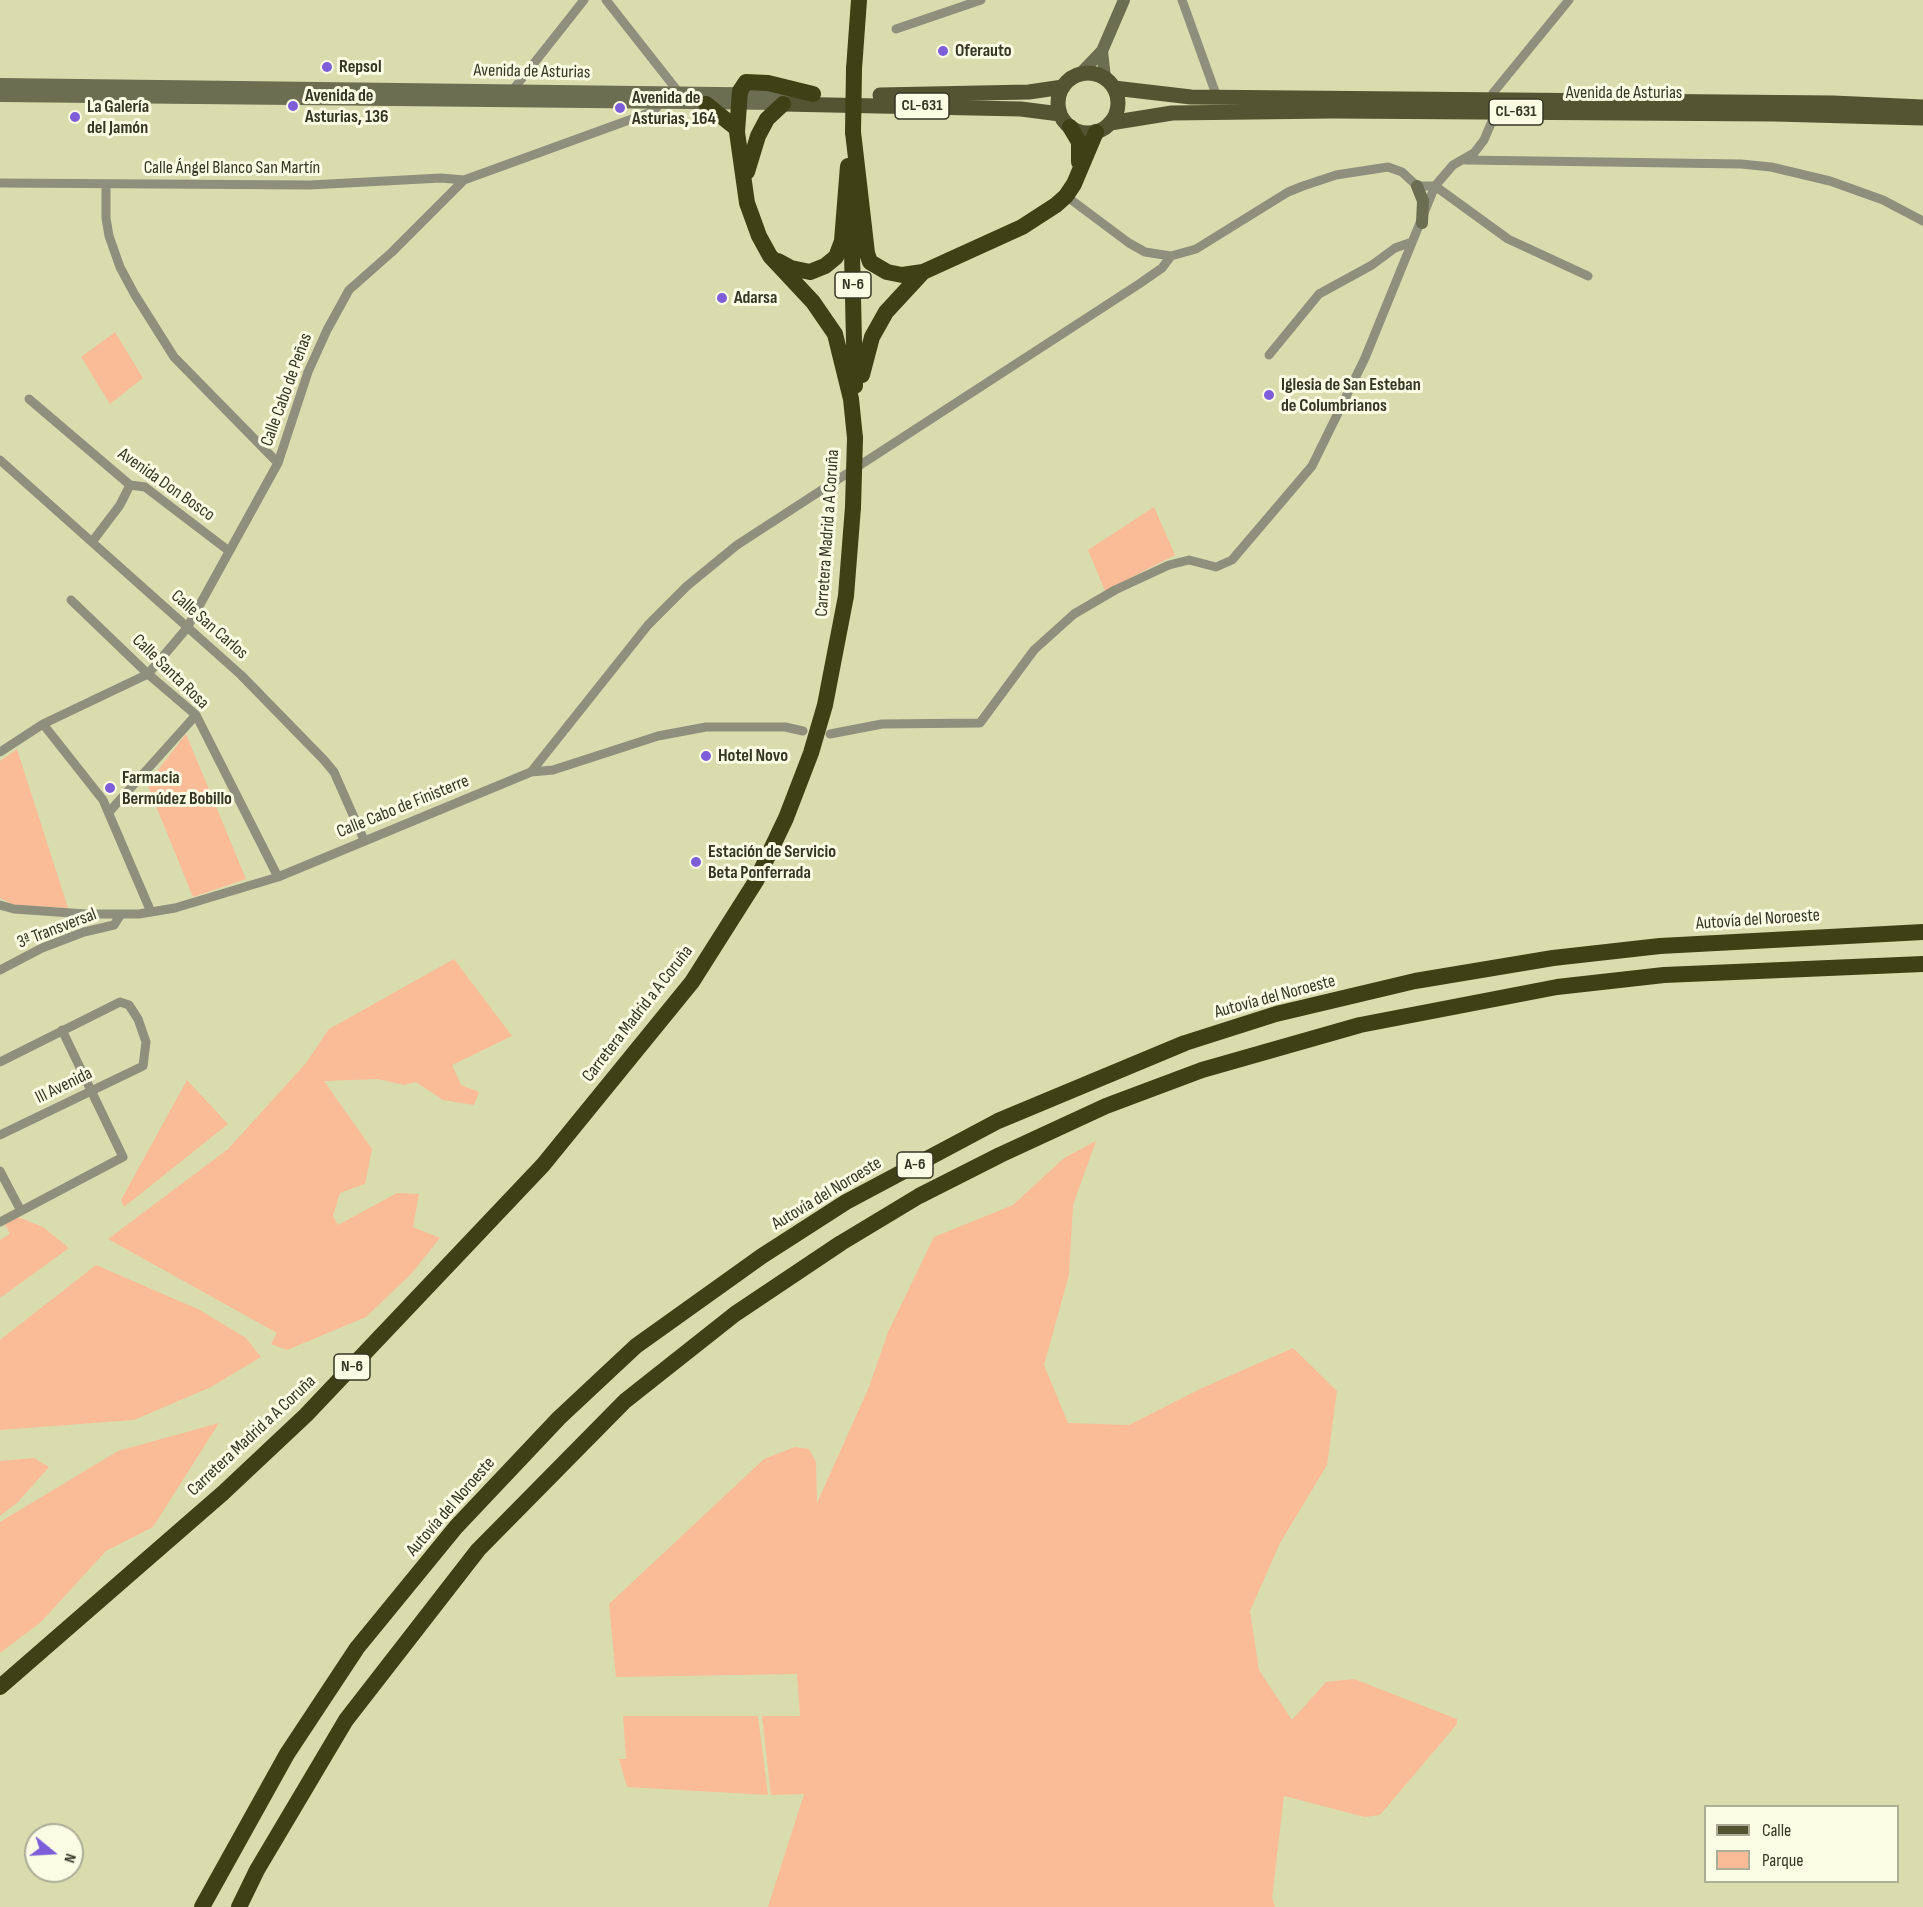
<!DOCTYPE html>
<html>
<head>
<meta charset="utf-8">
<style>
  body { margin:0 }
  #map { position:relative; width:1923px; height:1907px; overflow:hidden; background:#d9ddae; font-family:"Sofia Sans Condensed",sans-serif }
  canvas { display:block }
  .legend { position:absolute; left:1704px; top:1805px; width:195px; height:78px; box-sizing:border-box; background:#fafce4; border:2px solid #abad97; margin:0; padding:8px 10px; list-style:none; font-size:18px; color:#353624 }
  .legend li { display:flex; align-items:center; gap:12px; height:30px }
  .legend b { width:30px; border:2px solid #abad97 }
  .north { position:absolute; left:24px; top:1823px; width:60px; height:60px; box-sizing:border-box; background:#fafce4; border:2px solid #abad97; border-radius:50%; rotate:108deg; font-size:16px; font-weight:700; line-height:24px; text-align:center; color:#353624 }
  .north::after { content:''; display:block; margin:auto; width:21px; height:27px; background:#7d5ed8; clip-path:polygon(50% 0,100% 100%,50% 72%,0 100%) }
</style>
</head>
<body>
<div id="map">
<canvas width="1923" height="1907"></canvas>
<ul class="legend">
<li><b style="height:8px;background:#535532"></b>Calle</li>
<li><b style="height:16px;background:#fabb97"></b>Parque</li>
</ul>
<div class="north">N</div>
</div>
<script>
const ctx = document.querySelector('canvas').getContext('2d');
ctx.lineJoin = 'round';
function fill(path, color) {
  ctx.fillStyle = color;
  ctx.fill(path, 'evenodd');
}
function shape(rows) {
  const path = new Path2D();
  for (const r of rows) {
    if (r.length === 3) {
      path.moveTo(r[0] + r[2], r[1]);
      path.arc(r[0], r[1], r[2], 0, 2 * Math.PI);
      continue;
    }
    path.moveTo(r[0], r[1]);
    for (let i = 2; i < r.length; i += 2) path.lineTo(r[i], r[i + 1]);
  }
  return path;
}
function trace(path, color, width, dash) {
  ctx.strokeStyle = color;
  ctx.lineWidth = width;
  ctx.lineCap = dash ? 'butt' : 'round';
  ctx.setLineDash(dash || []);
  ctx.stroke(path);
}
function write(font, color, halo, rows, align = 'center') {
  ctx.font = font + ' "Sofia Sans Condensed",sans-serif';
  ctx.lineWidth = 6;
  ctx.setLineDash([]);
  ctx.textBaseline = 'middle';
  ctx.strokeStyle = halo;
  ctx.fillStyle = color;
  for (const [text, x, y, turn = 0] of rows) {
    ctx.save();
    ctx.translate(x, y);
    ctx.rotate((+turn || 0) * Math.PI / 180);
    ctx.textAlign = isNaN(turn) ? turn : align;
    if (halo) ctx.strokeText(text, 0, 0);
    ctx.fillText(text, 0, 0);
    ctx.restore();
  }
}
const green = shape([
  [115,332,143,378,110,404,81,357],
  [1154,507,1175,555,1105,591,1088,550],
  [186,734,246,879,193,897,147,784],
  [17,749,68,908,14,905,0,898,0,761],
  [454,959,512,1036,452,1065,461,1085,479,1092,474,1105,443,1100,416,1082,404,1085,378,1079,324,1081,372,1149,365,1184,340,1193,333,1216,338,1225,397,1193,419,1194,413,1227,440,1238,411,1274,366,1317,287,1350,271,1344,277,1333,108,1239,228,1149,306,1063,329,1029],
  [187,1080,228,1124,124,1207,121,1200],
  [1096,1141,1073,1205,1069,1275,1044,1365,1068,1423,1129,1425,1200,1389,1293,1348,1337,1391,1327,1465,1280,1543,1250,1611,1259,1670,1292,1720,1326,1682,1354,1679,1457,1719,1457,1724,1380,1815,1365,1817,1284,1796,1272,1898,1275,1907,768,1907,804,1794,771,1795,762,1716,800,1716,797,1674,616,1677,609,1604,764,1459,795,1447,809,1449,816,1462,817,1503,869,1387,888,1332,934,1237,1013,1205,1064,1158],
  [18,1217,43,1227,69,1248,0,1298,0,1240,10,1234,5,1224],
  [96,1265,200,1310,246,1338,261,1357,211,1387,134,1420,0,1430,0,1340],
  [219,1423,153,1527,106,1551,41,1622,0,1653,0,1522,118,1451],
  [34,1458,49,1467,18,1502,0,1516,0,1461],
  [623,1716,758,1716,768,1795,627,1787,619,1759,626,1759]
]);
const street = shape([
  [606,0,680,94],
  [1182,0,1217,97],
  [896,29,981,0],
  [512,91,584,0],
  [1466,160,1741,164,1771,167,1830,181,1883,200,1923,221],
  [0,183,310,185,441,178,464,180],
  [106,184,106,218,109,236,120,267,135,295,174,357,278,463],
  [1066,196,1129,243,1145,252,1171,256,1196,249,1288,192,1303,186,1336,175,1388,167,1402,172,1417,186,1435,186,1508,239,1588,276],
  [1269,355,1319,294,1372,265,1395,248,1412,242],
  [29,399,130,485,145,487,229,551],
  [0,460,241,675,324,760,334,772,364,840],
  [92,542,120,505,130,485],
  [71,600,148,674,196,715,278,877],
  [43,724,103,800,151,912],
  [830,734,882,724,980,723,1034,650,1074,614,1115,590,1169,565,1189,560,1216,567,1232,560,1312,466,1365,358,1435,186,1453,165,1474,153,1484,140,1492,121,1493,93,1569,0],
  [0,752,43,724,148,674,187,628,278,463,308,372,327,330,349,290,392,252,464,180,654,111,661,102],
  [531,772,648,625,687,586,737,545,1139,284,1162,268,1171,256],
  [109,812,196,715],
  [0,905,14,909,86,914,139,914,175,908,278,877,531,772,553,770,658,736,706,727,785,727,803,731],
  [0,970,42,948,84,932,114,925,121,914],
  [0,1062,120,1002,129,1005,138,1019,146,1042,143,1066,0,1135],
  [0,1171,21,1211],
  [0,1222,123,1157,62,1030]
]);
const secondary = shape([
  [1102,51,1105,78],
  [1080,74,1102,51,1124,0],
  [0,84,797,94],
  [0,96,783,104],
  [1417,186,1423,201,1422,223]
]);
const primary = shape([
  [1088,103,30],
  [1114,88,1191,97,1833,103,1923,107],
  [880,95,1029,92,1063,87],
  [783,104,1021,109,1060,114],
  [1110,123,1172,113,1332,111,1774,114,1923,118]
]);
const highway = shape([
  [854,69,859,0],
  [813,94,768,83,746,82,740,91,737,132,747,203,759,236,770,256,813,302,835,334,851,399,855,438],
  [706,104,736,128],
  [1070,127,1079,142,1079,162],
  [853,132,867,253,870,262,887,272,902,275,923,272,1022,227,1056,205,1066,196,1074,184,1096,132],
  [747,172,758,136,767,119,783,104],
  [851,208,855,386],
  [778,261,791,268,810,272,825,266,836,257,842,241,848,166],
  [862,375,872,337,886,312,923,272],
  [0,1687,223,1493,306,1415,543,1165,692,982,756,881,786,818,811,753,825,705,846,596,853,507],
  [202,1907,287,1754,357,1648,456,1527,559,1418,636,1346,762,1256,846,1202,998,1121,1185,1043,1276,1014,1415,981,1553,958,1660,946,1923,932],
  [239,1907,257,1870,346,1720,478,1550,625,1401,735,1314,841,1243,919,1196,1000,1155,1106,1106,1202,1070,1360,1025,1557,987,1664,975,1923,964]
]);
const highwayBridge = shape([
  [853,132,854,69],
  [853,507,855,438]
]);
const markers = [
  [943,51,6,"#7d5ed8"],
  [327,67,6,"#7d5ed8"],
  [293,106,6,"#7d5ed8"],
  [620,108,6,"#7d5ed8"],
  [75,117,6,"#7d5ed8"],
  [722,298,6,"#7d5ed8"],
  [1269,395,6,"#7d5ed8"],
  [706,756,6,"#7d5ed8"],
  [110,788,6,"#7d5ed8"],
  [696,862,6,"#7d5ed8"]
];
const shields = [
  [922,106,54],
  [1516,112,54],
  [853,285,36],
  [915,1165,36],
  [352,1367,36]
];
const shieldNames = [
  ["CL-631",922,106],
  ["CL-631",1516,112],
  ["N-6",853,285],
  ["A-6",915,1165],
  ["N-6",352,1367]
];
const poiNames = [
  ["Oferauto",955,51],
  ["Repsol",339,67],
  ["Avenida de",305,96],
  ["Asturias, 136",305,117],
  ["Avenida de",632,98],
  ["Asturias, 164",632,119],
  ["La Galería",87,107],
  ["del Jamón",87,128],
  ["Adarsa",734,298],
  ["Iglesia de San Esteban",1281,385],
  ["de Columbrianos",1281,406],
  ["Hotel Novo",718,756],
  ["Farmacia",122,778],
  ["Bermúdez Bobillo",122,799],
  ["Estación de Servicio",708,852],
  ["Beta Ponferrada",708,873]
];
const streetNames = [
  ["Avenida de Asturias",532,72,1],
  ["Avenida de Asturias",1624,93],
  ["Calle Ángel Blanco San Martín",232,168],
  ["Calle Cabo de Peñas",287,390,-70],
  ["Avenida Don Bosco",166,485,35],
  ["Carretera Madrid a A Coruña",828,533,-86],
  ["Calle San Carlos",209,625,41],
  ["Calle Santa Rosa",170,672,44],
  ["Calle Cabo de Finisterre",403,807,-22],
  ["Autovía del Noroeste",1758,920,-4],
  ["3ª Transversal",57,929,-21],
  ["Autovía del Noroeste",1275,997,-15],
  ["Carretera Madrid a A Coruña",638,1014,-52],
  ["III Avenida",64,1086,-26],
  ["Autovía del Noroeste",827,1194,-31],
  ["Carretera Madrid a A Coruña",252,1436,-43],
  ["Autovía del Noroeste",451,1507,-49]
];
fill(green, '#fabb97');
trace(street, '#8e907d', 9);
trace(secondary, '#6b6e51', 12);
trace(primary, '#535532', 15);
trace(highway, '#3e4015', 16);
trace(highwayBridge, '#3e4015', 16);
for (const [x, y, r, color] of markers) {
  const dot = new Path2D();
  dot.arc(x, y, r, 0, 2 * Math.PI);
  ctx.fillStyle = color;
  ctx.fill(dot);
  trace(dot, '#fafce4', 2);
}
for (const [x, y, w] of shields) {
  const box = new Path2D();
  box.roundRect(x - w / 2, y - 13, w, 26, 4.5);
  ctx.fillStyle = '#fafce4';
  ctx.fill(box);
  trace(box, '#353624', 1.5);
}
write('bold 16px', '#353624', null, shieldNames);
write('bold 18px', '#353624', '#fafce4', poiNames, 'left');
write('18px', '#353624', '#fafce4', streetNames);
</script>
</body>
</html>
